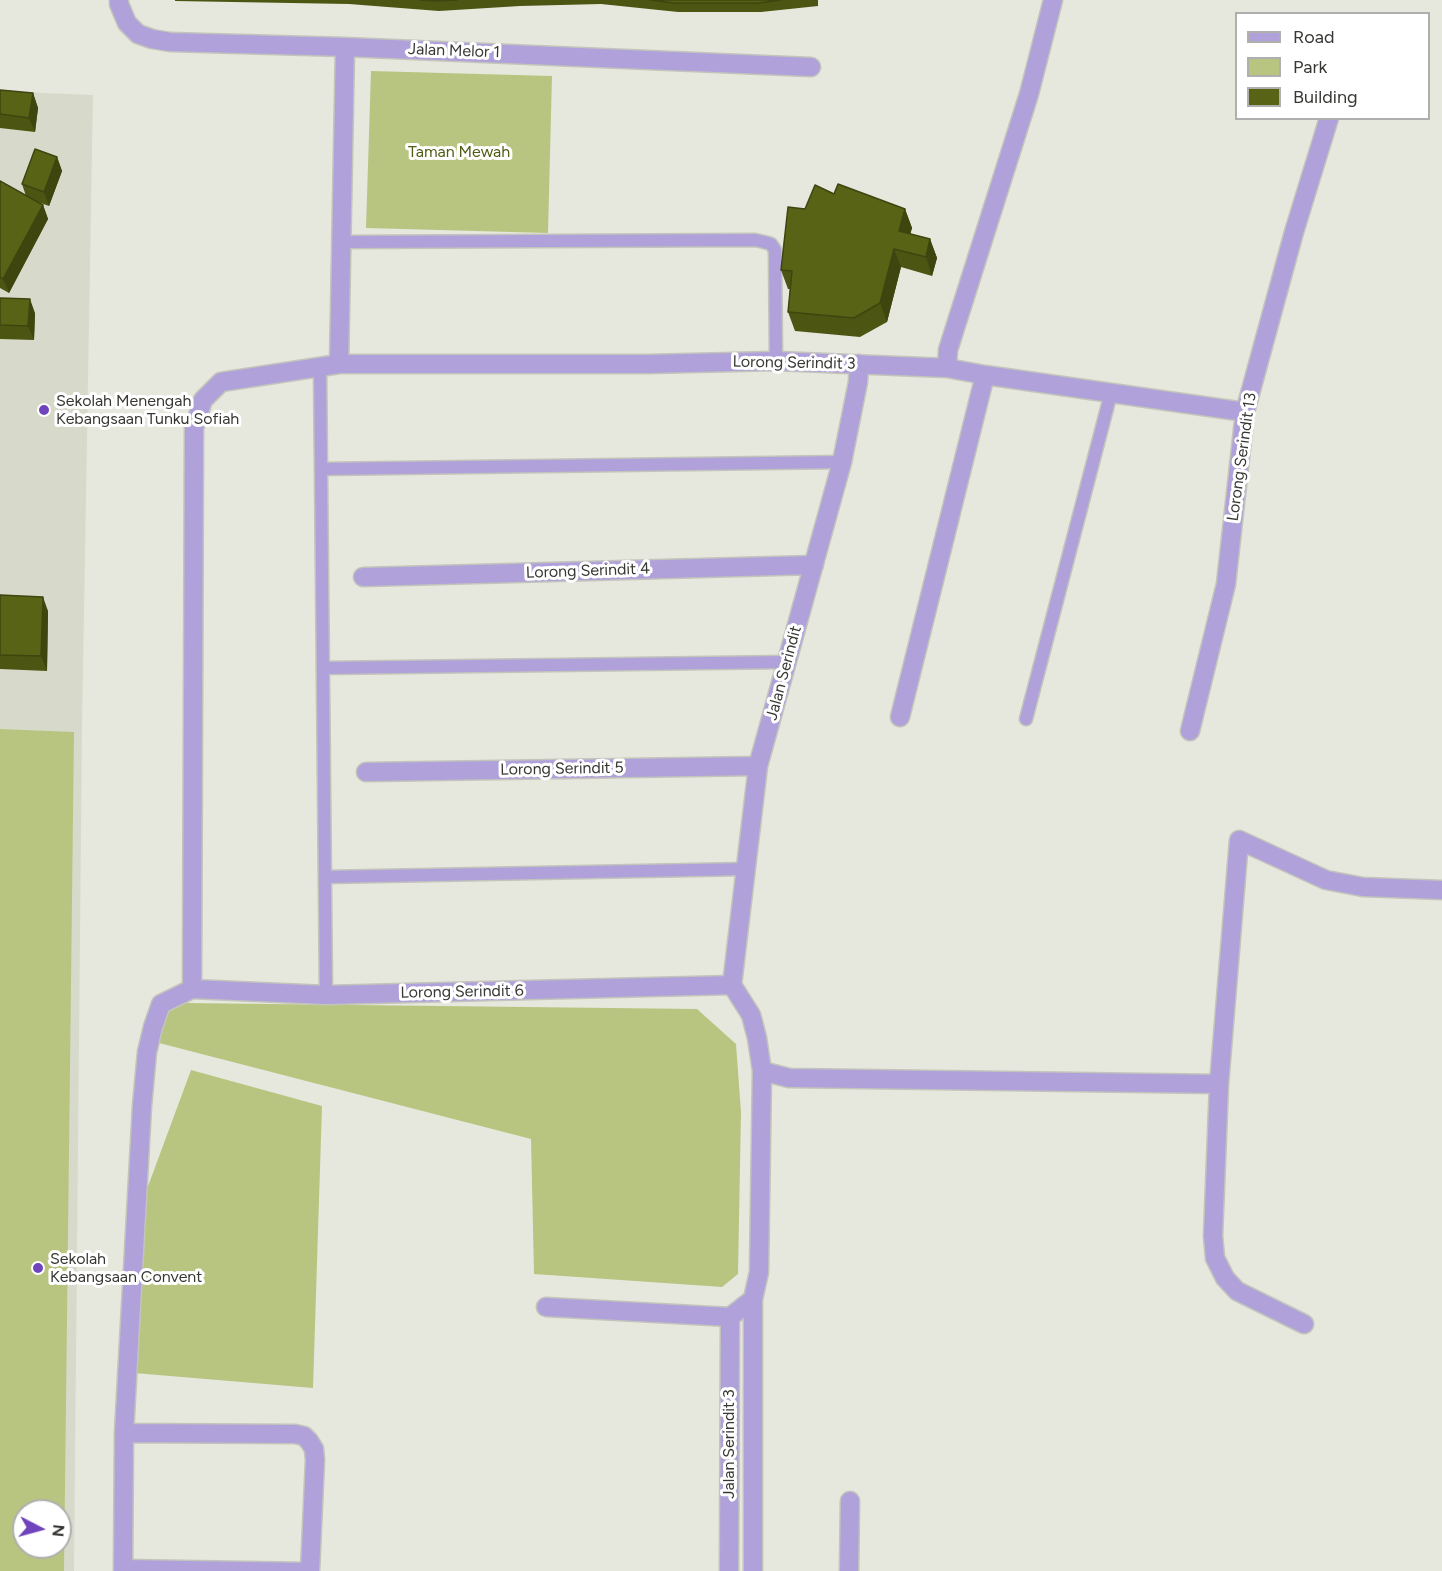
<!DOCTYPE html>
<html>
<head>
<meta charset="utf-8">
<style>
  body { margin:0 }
  #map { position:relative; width:1442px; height:1571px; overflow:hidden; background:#e6e8de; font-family:Figtree,sans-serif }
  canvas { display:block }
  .legend { position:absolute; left:1235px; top:12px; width:195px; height:108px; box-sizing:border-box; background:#fff; border:2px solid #afafae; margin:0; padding:8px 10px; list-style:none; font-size:18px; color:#373834 }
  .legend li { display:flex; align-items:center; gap:12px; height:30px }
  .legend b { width:30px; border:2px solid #afafae }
  .north { position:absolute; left:12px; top:1499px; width:60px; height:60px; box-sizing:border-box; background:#fff; border:2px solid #afafae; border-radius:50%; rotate:96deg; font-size:16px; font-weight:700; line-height:24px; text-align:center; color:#373834 }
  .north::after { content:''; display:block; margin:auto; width:21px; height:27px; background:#7044bc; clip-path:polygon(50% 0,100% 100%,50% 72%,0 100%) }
</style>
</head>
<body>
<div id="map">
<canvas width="1442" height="1571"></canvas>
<ul class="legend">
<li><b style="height:8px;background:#b0a1da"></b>Road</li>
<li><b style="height:16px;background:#b8c580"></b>Park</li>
<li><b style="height:16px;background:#596316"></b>Building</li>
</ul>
<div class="north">N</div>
</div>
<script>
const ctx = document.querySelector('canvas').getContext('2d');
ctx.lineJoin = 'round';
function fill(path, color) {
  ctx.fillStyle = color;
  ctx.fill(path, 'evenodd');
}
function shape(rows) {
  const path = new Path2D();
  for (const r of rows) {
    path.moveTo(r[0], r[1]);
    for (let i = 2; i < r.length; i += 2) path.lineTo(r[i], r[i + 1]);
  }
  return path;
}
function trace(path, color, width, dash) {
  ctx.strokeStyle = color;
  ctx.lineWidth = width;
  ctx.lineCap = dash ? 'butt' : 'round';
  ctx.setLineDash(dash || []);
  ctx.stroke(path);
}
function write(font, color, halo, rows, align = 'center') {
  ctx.font = font + ' Figtree,sans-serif';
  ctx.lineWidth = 6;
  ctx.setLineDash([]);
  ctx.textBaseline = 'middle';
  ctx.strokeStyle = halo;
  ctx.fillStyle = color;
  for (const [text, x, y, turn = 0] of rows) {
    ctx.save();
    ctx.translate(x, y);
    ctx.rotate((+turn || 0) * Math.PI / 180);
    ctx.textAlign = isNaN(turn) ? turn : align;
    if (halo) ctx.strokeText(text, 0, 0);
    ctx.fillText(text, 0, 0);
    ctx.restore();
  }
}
const built = shape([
  [0,91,93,95,82,727,74,1571,0,1571],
  [24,1511,60,1511,60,1547,24,1547]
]);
const green = shape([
  [371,71,552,76,548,233,366,228],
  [0,729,74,732,64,1571,0,1571],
  [24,1511,60,1511,60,1547,24,1547],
  [184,1003,697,1009,736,1044,741,1112,738,1274,722,1287,534,1274,531,1139,159,1043,163,1015],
  [191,1070,322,1106,313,1388,134,1373,147,1189]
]);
const lane = shape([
  [341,242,755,240,764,242,771,244,775,250,776,361],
  [320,367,326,995],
  [321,469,842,462],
  [323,668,787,662],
  [1026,719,1111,393],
  [325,877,746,869],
  [123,1566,310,1569]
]);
const street = shape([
  [119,0,119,4,127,23,138,34,152,39,170,42,345,47,811,67],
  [339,364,345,47],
  [947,368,948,350,1029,94,1053,0],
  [363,577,814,565],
  [900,717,985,375],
  [1190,731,1226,584,1245,412,1294,232,1329,118],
  [366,772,758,766],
  [732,985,758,766,842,462,858,382,859,364],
  [192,989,194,428,203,400,221,382,339,364,647,364,776,361,947,368,985,375,1245,412],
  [762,1071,789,1078,1219,1084,1239,840,1326,880,1363,887,1442,890],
  [1219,1084,1213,1236,1215,1258,1225,1278,1237,1291,1304,1324],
  [546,1307,730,1317,753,1299,759,1272,762,1071,757,1038,751,1015,732,985],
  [124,1433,295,1434,304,1436,309,1441,314,1449,315,1460,310,1571],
  [123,1571,124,1433,142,1106,147,1052,153,1027,161,1004,192,989,326,995,732,985],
  [729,1571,730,1317],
  [753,1571,753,1299],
  [849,1571,850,1501]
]);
const wall = shape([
  [175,0,818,0,818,6,761,12,678,12,601,4,520,6,439,11,349,4,175,1],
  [0,90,33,93,38,108,35,132,0,128],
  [57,157,62,171,49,206,38,202,43,205,48,219,9,293,0,288,0,181,26,196,22,184],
  [834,194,905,209,912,228,910,234,930,239,937,258,932,276,901,267,887,322,860,337,795,331,788,312,790,289,788,289,781,270,805,209],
  [0,298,35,313,34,340,0,339],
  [0,595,48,611,47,671,0,669]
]);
const shadedWall = shape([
  [33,93,38,108,35,132,29,118],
  [57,157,62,171,49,206,44,192],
  [43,205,48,219,9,293,3,279],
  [905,209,912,228,906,250,899,231],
  [930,239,937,258,932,276,926,257],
  [894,249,901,267,887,322,880,303],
  [30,299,35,313,34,340,28,326],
  [43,597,48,611,47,671,41,656]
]);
const building = shape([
  [420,0,457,0,435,1,420,0],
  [650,0,781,0,758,3,674,3,650,0],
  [0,90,33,93,29,118,0,114,0,90],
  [35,149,57,157,44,192,22,184,35,149],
  [0,181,43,205,3,279,0,277,0,181],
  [838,184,905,209,899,231,930,239,926,257,894,249,880,303,854,318,788,312,792,271,781,270,788,207,805,209,815,185,834,194,838,184],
  [0,298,30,299,28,326,0,325,0,298],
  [0,595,43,597,41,656,0,655,0,595]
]);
const markers = [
  [44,410,6,"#7044bc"],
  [38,1268,6,"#7044bc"]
];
const streetNames = [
  ["Jalan Melor 1",454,51,2],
  ["Lorong Serindit 3",794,363,1],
  ["Lorong Serindit 13",1242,457,-82],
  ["Lorong Serindit 4",588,571,-2],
  ["Jalan Serindit",784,673,-75],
  ["Lorong Serindit 5",562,769,-1],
  ["Lorong Serindit 6",462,992,-1],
  ["Jalan Serindit 3",729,1444,-90]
];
const parkNames = [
  ["Taman Mewah",459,152]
];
const poiNames = [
  ["Sekolah Menengah",56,401],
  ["Kebangsaan Tunku Sofiah",56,419],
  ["Sekolah",50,1259],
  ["Kebangsaan Convent",50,1277]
];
fill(built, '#d7dacb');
fill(green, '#b8c580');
trace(lane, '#c3c5bc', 15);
trace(street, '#c3c5bc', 21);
trace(lane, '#b0a1da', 12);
trace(street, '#b0a1da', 18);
fill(wall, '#4d5513');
fill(shadedWall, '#3e450f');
fill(building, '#596316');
trace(building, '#3e450f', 1.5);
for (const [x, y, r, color] of markers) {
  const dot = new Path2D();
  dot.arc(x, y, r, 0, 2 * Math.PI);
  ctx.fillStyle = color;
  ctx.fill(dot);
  trace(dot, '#fff', 2);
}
write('16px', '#373834', '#fff', streetNames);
write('16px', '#515b15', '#fff', parkNames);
write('16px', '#373834', '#fff', poiNames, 'left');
</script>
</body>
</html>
